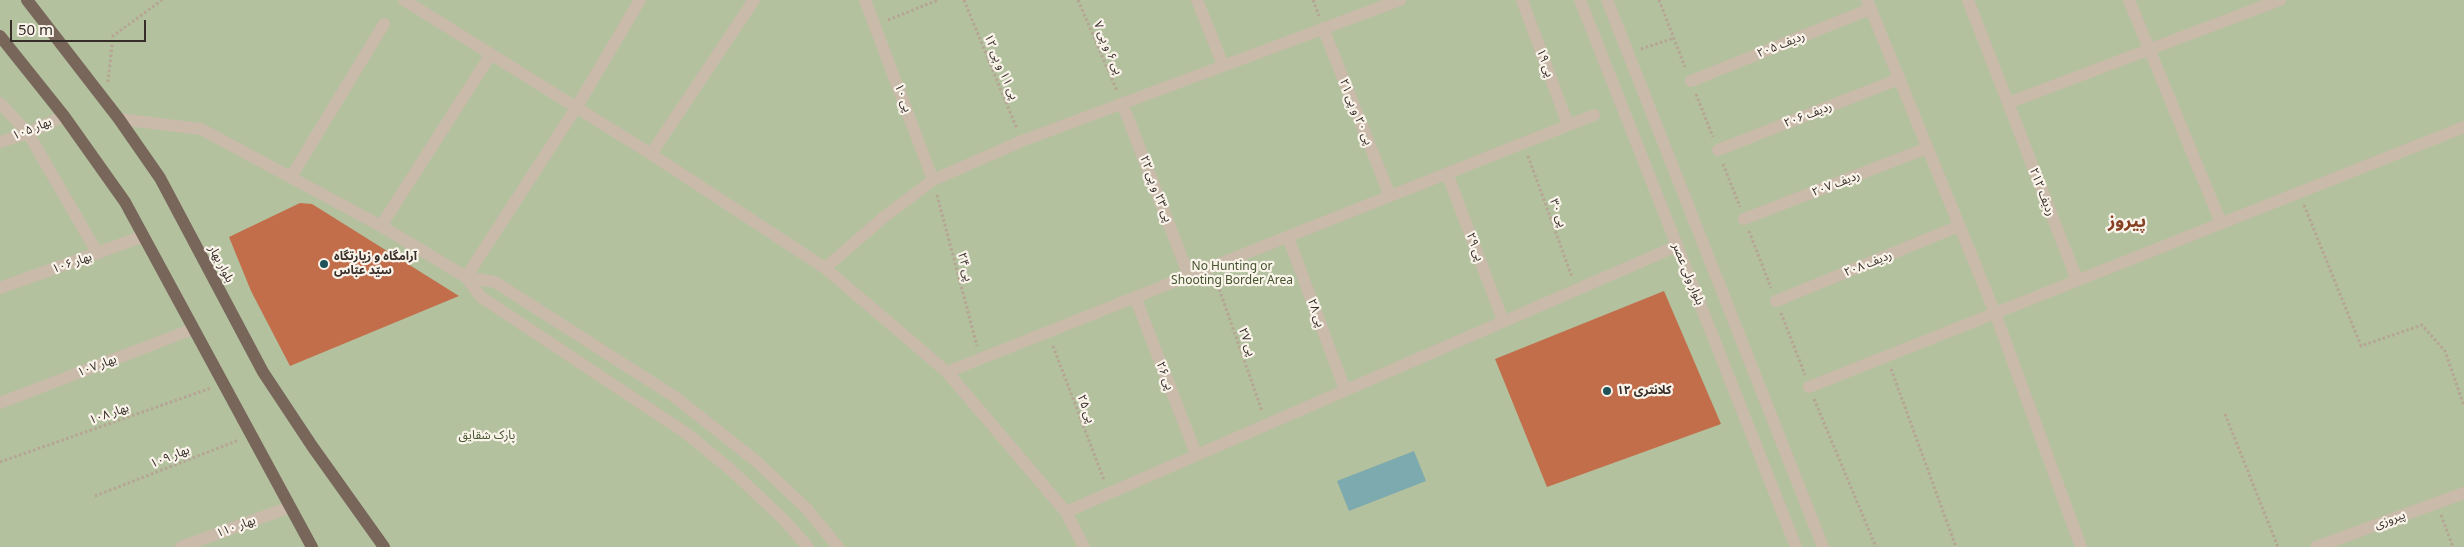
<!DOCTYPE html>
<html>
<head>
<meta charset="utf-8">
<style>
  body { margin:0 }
  #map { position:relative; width:2464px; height:547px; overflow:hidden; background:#f2e9de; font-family:"Noto Sans",sans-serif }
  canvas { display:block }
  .scale { position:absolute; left:10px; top:20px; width:136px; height:22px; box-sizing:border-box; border:2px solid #372e29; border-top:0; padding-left:6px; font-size:15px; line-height:18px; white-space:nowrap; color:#372e29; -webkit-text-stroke:4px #f9f3ea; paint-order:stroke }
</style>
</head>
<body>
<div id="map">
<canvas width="2464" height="547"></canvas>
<div class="scale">50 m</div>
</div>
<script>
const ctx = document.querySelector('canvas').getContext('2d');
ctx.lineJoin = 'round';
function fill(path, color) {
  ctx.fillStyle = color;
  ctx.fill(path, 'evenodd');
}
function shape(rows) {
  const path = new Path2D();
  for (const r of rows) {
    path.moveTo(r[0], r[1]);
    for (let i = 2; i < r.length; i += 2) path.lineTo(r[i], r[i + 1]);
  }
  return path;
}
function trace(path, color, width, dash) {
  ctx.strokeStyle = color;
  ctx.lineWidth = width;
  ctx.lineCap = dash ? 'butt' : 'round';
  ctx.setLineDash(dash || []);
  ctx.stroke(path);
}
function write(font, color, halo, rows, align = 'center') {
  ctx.font = font + ' "Noto Sans","Noto Sans Arabic",sans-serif';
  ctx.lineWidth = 4.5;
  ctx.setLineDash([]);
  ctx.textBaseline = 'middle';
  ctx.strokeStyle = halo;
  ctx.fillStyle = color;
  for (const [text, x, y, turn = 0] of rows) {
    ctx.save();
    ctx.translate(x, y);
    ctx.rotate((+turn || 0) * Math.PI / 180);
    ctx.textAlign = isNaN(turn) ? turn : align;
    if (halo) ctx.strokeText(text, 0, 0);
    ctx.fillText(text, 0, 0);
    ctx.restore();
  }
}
const green = shape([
  [0,0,2464,0,2464,547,0,547]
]);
const water = shape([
  [1414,451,1426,481,1349,511,1337,481]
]);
const building = shape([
  [300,203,312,204,459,296,290,366,251,291,229,237],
  [1664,291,1721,424,1547,487,1495,359]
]);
const path = shape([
  [964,0,1017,129],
  [1078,0,1117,91],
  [1313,0,1319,16],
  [1659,0,1685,67],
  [888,20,938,0],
  [1641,49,1674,38],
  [108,82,113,36,162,0],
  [1696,94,1713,137],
  [1528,156,1572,277],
  [1723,164,1740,207],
  [937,195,977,346],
  [2304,205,2361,346,2422,325,2445,351,2464,406],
  [1749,231,1771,288],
  [1216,280,1262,411],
  [1781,313,1805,375],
  [1053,346,1104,480],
  [1891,369,1956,547],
  [1814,399,1876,547],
  [2225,414,2278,547],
  [0,462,211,388],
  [95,496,239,440],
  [2441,515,2453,547]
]);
const minor = shape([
  [404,0,651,154,825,268,947,372,1066,512,1084,547],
  [640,0,576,108,466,277,495,282,675,397,756,461,806,508,838,547],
  [865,0,933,180],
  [1197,0,1223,65],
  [1522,0,1568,125],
  [1580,0,1796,547],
  [1607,0,1823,547],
  [1867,0,1995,313,2081,547],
  [1968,0,2077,280],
  [2129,0,2221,223],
  [1323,28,1390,196],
  [1691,81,1870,9],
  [0,103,28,133,98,254],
  [1122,103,1189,276],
  [2008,103,2280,0],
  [119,119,201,129,381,226,466,277,481,297,686,433,730,469,783,519,808,547],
  [0,142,28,133,64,116],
  [1718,150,1899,79],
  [651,154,754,0],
  [1447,173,1503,321],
  [291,177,384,24],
  [1744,219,1927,148],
  [381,226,491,54],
  [1288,237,1345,390],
  [825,268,884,217,933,180,1022,141,1400,0],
  [0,288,144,236],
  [1135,297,1196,454],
  [1776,301,1959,226],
  [947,372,1594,115],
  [1809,387,2464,127],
  [0,403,193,329],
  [1066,512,1677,246],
  [181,547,290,507],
  [2316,547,2464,493]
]);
const major = shape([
  [27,0,119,119,160,178,263,372,312,446,384,547],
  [0,36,64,116,125,202,312,547]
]);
const markers = [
  [324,264,5,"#1f5258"],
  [1607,391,5,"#1f5258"]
];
const streetNames = [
  ["ردیف ۲۰۵",1781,45,-22],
  ["پی ۶ و پی ۷",1108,48,67],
  ["پی ۱۹",1545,63,70],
  ["پی ۱۱ و پی ۱۲",1001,67,67],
  ["پی ۱۰",903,98,70],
  ["پی ۲۰ و پی ۲۱",1356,112,68],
  ["ردیف ۲۰۶",1808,115,-21],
  ["بهار ۱۰۵",32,129,-22],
  ["ردیف ۲۰۷",1836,184,-21],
  ["پی ۲۳ و پی ۲۲",1156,189,69],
  ["ردیف ۲۱۲",2042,192,69],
  ["پی ۳۰",1558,213,70],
  ["پی ۲۹",1475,247,69],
  ["بهار ۱۰۶",72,263,-19],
  ["بلوار بهار",221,264,62],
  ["ردیف ۲۰۸",1868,264,-22],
  ["پی ۲۴",965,267,75],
  ["بلوار ولی عصر",1688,274,68],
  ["پی ۲۸",1316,313,70],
  ["پی ۲۷",1247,342,70],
  ["بهار ۱۰۷",97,366,-21],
  ["پی ۲۶",1165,376,69],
  ["پی ۲۵",1086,409,69],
  ["بهار ۱۰۸",109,414,-19],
  ["بهار ۱۰۹",170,457,-22],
  ["پیروزی",2390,520,-20],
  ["بهار ۱۱۰",236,527,-20]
];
const poiNames = [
  ["آرامگاه و زیارتگاه",334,257],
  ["سیّد عبّاس",334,271],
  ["کلانتری ۱۲",1617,391]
];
const parkNames = [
  ["No Hunting or",1232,267],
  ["Shooting Border Area",1232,281],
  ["پارک شقایق",487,436]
];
const districtNames = [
  ["پیروز",2127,222]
];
fill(green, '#b3c19e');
fill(water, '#7daaae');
fill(building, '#c36e4b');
trace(path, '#b6a494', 3, [2.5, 2.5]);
trace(minor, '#cabaaa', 12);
trace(major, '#79665b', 12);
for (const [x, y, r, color] of markers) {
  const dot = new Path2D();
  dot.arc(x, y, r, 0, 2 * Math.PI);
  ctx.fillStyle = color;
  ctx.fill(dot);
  trace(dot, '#f9f3ea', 2);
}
write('12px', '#372e29', '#f9f3ea', streetNames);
write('bold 12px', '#372e29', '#f9f3ea', poiNames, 'left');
write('12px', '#45552d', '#f9f3ea', parkNames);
write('bold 18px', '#854024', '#f9f3ea', districtNames);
</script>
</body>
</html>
